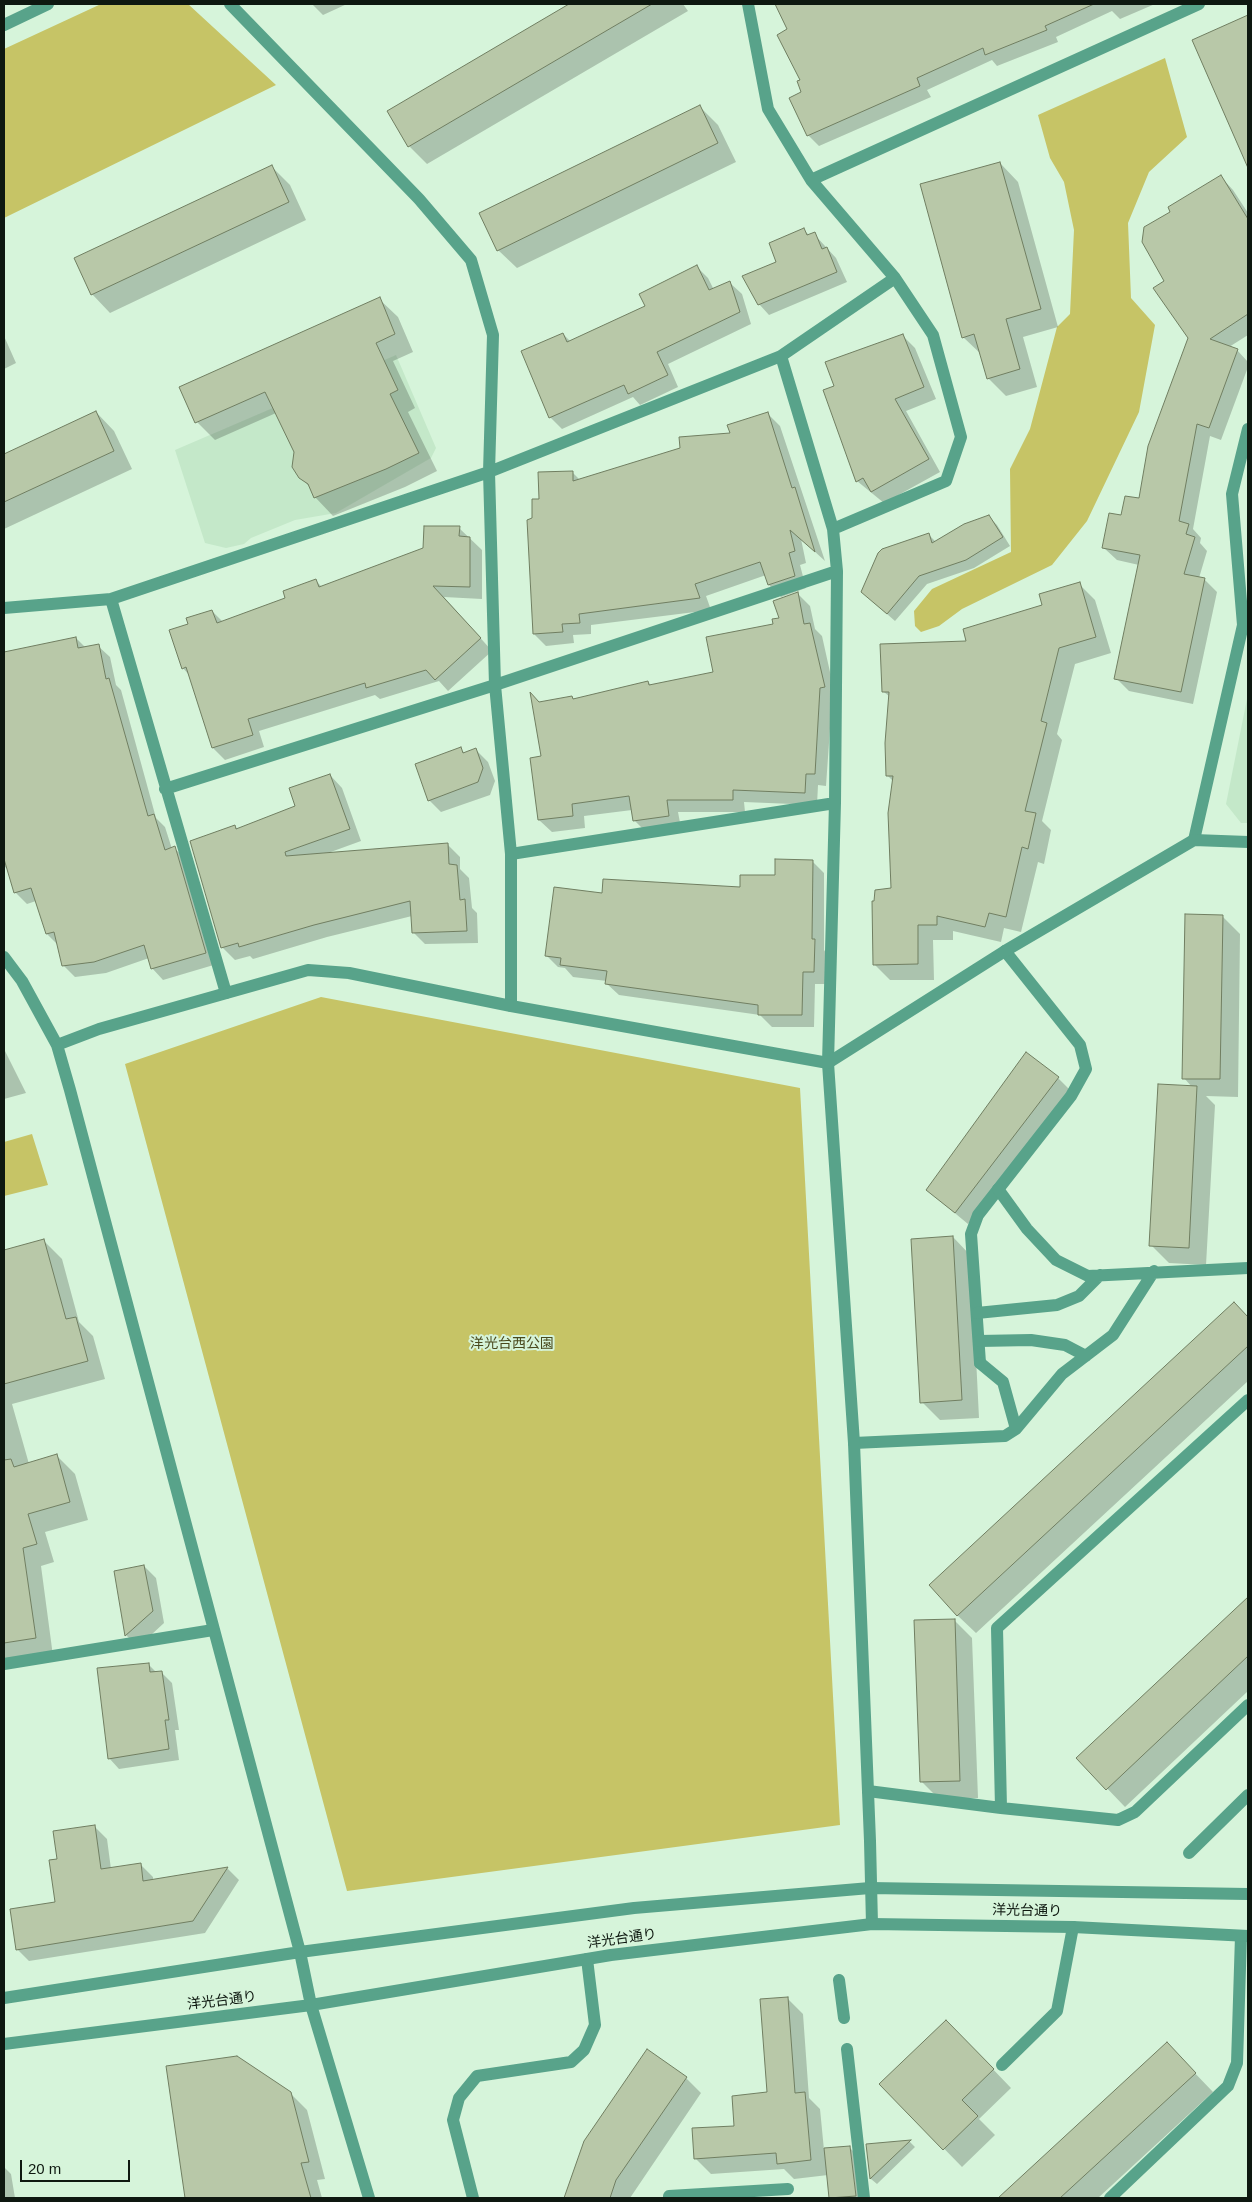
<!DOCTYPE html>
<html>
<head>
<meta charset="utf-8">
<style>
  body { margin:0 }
  #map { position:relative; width:1252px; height:2202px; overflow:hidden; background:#d6f4da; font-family:Arial,sans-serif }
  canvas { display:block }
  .frame { position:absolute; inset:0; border:5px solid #0e1810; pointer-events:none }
  .scale { position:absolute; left:20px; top:2160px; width:110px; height:22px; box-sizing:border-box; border:2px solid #0e1810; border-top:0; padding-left:6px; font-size:15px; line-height:18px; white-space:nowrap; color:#0e1810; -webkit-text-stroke:4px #d6f4da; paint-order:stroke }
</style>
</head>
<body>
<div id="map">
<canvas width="1252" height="2202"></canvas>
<div class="frame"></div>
<div class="scale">20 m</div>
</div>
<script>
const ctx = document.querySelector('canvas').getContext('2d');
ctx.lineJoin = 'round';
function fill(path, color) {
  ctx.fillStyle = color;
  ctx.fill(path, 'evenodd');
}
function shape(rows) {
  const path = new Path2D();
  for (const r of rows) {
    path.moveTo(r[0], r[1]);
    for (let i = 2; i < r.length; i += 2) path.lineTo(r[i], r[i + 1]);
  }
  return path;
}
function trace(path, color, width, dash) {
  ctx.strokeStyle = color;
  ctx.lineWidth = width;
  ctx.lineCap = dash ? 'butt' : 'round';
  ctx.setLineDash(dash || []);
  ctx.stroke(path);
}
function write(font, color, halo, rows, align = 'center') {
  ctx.font = font + ' Arial,"Noto Sans JP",sans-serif';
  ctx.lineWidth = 4;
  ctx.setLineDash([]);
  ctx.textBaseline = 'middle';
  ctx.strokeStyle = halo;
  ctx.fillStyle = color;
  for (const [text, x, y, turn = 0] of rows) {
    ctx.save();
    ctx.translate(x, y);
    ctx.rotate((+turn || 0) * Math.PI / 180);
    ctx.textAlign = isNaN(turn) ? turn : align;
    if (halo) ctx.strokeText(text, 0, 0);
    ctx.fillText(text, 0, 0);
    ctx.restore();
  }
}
const built = shape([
  [396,355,436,448,431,458,336,513,295,520,251,538,244,544,226,548,205,543,175,450],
  [1248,694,1248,823,1241,823,1226,804]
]);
const green = shape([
  [101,4,188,4,276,85,4,218,4,49],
  [1165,58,1187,137,1149,172,1128,223,1131,298,1155,325,1139,412,1087,521,1052,565,962,609,939,626,921,632,915,626,914,611,932,589,1011,552,1010,469,1030,429,1057,327,1070,314,1074,230,1064,182,1050,158,1038,115],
  [321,997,800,1088,840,1825,347,1891,125,1064],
  [32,1134,48,1185,4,1196,4,1142]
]);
const shadow = shape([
  [312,4,347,4,323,15],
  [571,4,683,4,688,11,427,164,409,146,388,111],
  [798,4,1155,4,1120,19,1112,11,1056,37,1058,42,997,66,992,60,927,90,931,97,819,146,808,135,801,80,789,30,780,12],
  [1248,16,1248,144,1232,128,1194,40],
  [700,107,718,125,736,162,517,268,498,250],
  [1000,163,1018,182,1058,327,1023,337,1037,387,1006,396,988,378,982,355,963,337],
  [272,167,290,185,306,220,110,313,92,294],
  [1221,177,1233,190,1248,213,1248,335,1229,347,1237,350,1248,362,1248,367,1221,440,1210,436,1193,529,1201,538,1200,543,1207,551,1199,578,1204,579,1217,592,1193,704,1129,691,1116,678,1139,565,1117,560,1104,548,1122,517,1140,500,1189,338,1166,281,1171,212],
  [803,229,810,236,814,234,836,258,847,282,769,315,759,304,778,262],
  [697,267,708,278,714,290,730,283,742,294,751,324,668,364,678,387,640,405,633,397,562,429,550,417,563,334,571,342,647,306],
  [379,299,398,317,413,352,393,361,415,408,408,412,437,471,405,487,333,516,315,497,312,489,300,477,295,452,276,413,215,440,197,422],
  [4,336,16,363,4,369],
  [903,336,915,348,936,399,906,411,940,472,884,503,857,481,836,387],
  [96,412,114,431,132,469,4,529,4,456],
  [768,414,780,426,825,561,801,539,806,563,800,565,806,588,781,597,769,585,766,575,706,596,711,610,591,625,591,634,573,635,574,643,546,646,534,634,534,518,540,500,572,472,580,480,731,434],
  [989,517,997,525,1010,546,974,568,927,584,895,621,871,600,929,535,936,542],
  [459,528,482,550,482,599,444,597,492,651,448,691,439,681,380,699,375,695,259,731,264,747,225,760,213,748,189,675,183,668,189,624,212,611,223,622,287,598,315,580,322,587,425,548],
  [1079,584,1095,600,1111,653,1075,664,1057,734,1062,740,1042,821,1051,830,1044,864,1038,862,1021,932,1004,928,1001,942,953,931,953,940,933,940,934,980,890,980,874,964,892,889,893,781,887,775,890,697,884,692,968,643,1044,606],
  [798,594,810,606,815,629,822,636,836,699,832,700,826,786,818,785,817,805,744,802,745,812,678,812,681,828,646,832,634,820,632,810,584,816,585,828,552,832,539,820,543,757,539,703,572,697,575,700,648,682,651,685,714,673,774,625],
  [76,638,86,648,98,646,110,657,116,685,121,690,156,818,165,827,172,849,174,848,186,859,217,964,163,980,152,968,149,958,106,973,75,977,64,966,58,945,47,934,36,901,27,904,15,892,8,868,4,867,4,653],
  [460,749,465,753,476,750,488,762,495,781,490,795,441,812,429,800],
  [330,775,342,788,361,841,328,853,447,844,460,857,460,869,469,878,472,908,477,913,478,943,425,944,413,932,412,916,327,937,253,959,250,956,235,960,223,948,192,842,234,826,238,829,297,807],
  [812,861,824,873,824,950,826,953,826,984,815,984,814,1027,772,1027,760,1015,619,995,606,983,607,981,573,977,565,968,558,967,546,955,603,895,741,888,777,877],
  [1222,916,1240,934,1238,1097,1206,1096,1215,1105,1206,1265,1169,1263,1151,1245,1192,1087,1184,1078],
  [4,1049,26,1093,4,1099],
  [1058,1078,1070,1090,968,1224,927,1190],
  [953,1237,971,1256,979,1418,940,1420,922,1402],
  [44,1241,62,1259,79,1322,93,1336,105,1379,12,1404,29,1464,57,1456,75,1474,88,1520,45,1532,54,1562,41,1566,53,1656,4,1661,4,1252],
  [1234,1304,1248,1318,1248,1381,976,1633,957,1615],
  [144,1566,156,1578,164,1623,138,1647,126,1635],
  [1248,1598,1248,1691,1125,1807,1078,1758],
  [954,1620,972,1638,978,1798,939,1799,921,1781],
  [149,1665,157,1673,161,1672,172,1683,179,1730,175,1730,179,1760,119,1769,109,1758],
  [95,1827,107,1839,111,1869,141,1865,153,1877,153,1880,227,1868,239,1880,205,1933,29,1961,17,1949,57,1903,59,1860],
  [788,1999,803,2014,809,2098,820,2109,824,2150,849,2147,862,2160,866,2198,830,2198,828,2175,794,2179,784,2169,711,2174,695,2158,735,2127,769,2093],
  [964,2039,1011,2088,979,2119,995,2135,962,2167,881,2084],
  [1167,2044,1213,2092,1098,2198,1000,2198],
  [686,2078,701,2093,630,2198,567,2198,587,2138],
  [290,2093,307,2110,325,2179,317,2180,322,2198,189,2198,186,2195],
  [910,2142,915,2147,877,2184,871,2179,867,2146],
  [4,2167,11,2174,15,2198,4,2198]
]);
const building = shape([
  [569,4,652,4,408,147,387,111,569,4],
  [775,4,1094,4,1045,26,1047,30,985,55,983,48,917,78,920,86,807,136,789,98,801,92,797,81,800,80,777,35,787,29,775,4],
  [1248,15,1248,168,1192,40,1248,15],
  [700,105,718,143,497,251,479,213,700,105],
  [1000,162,1041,309,1006,319,1020,369,987,379,974,334,962,338,920,184,1000,162],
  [272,165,289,202,91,295,74,258,272,165],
  [1221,175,1248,219,1248,314,1210,339,1238,349,1209,428,1197,424,1179,521,1189,524,1186,534,1195,537,1184,574,1205,578,1181,692,1114,679,1140,555,1102,548,1109,513,1121,515,1125,496,1139,498,1148,446,1188,338,1153,288,1164,281,1142,242,1144,227,1170,212,1168,207,1221,175],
  [804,228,807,235,815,232,822,249,827,247,837,272,758,305,742,276,776,262,769,243,804,228],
  [697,265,709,290,730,281,740,312,657,352,668,375,628,394,624,385,549,418,521,351,563,333,567,342,645,306,639,294,697,265],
  [380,297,395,334,376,343,398,390,390,394,419,453,386,469,314,498,308,484,299,478,292,467,294,452,265,392,195,423,179,387,380,297],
  [903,334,924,387,895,399,929,459,871,492,863,478,856,482,823,390,834,386,825,362,903,334],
  [96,411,114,451,4,502,4,454,96,411],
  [768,412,792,488,795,487,815,552,790,530,795,551,789,553,795,576,768,585,760,562,695,584,700,598,579,614,580,623,562,624,563,632,533,634,527,520,532,518,532,499,539,499,538,472,573,471,573,481,680,448,679,437,730,433,727,425,768,412],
  [989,515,1003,537,966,560,919,576,887,614,861,592,878,553,882,549,929,533,932,543,964,524,989,515],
  [424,526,460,526,459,536,470,537,470,587,433,586,481,638,435,680,426,670,366,688,365,683,248,719,253,735,212,748,186,667,182,669,169,630,188,624,186,618,212,610,217,623,285,598,283,591,316,579,319,587,423,548,424,526],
  [1080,582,1096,637,1059,648,1041,721,1047,723,1025,811,1036,813,1028,849,1022,847,1006,917,989,913,985,927,937,916,937,925,918,925,918,964,873,965,872,901,874,901,875,890,891,888,888,813,893,776,886,776,885,743,889,692,882,692,880,644,966,641,963,629,1042,605,1039,594,1080,582],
  [798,592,804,624,810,623,825,687,820,688,815,774,806,774,805,793,733,790,733,800,667,800,669,816,633,821,629,796,572,804,573,816,538,820,530,758,541,756,530,692,539,702,572,696,573,699,648,681,649,685,713,672,706,637,773,624,772,619,779,618,773,601,798,592],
  [76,637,78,648,99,644,106,679,109,678,148,816,154,814,165,850,175,846,206,953,151,969,144,945,94,962,62,966,54,932,46,934,31,888,14,893,4,859,4,652,76,637],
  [461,747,463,753,476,748,483,768,478,782,428,801,415,764,461,747],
  [330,774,350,829,285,852,286,856,448,843,449,864,457,865,460,900,465,899,467,931,412,933,410,901,314,925,239,947,238,943,221,948,190,841,235,825,236,829,295,806,289,788,330,774],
  [775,859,813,860,812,939,815,939,814,972,803,972,802,1015,758,1015,758,1005,605,984,607,971,560,965,561,958,545,956,554,887,602,893,603,879,740,887,740,875,775,875,775,859],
  [1185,914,1223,915,1220,1079,1182,1079,1185,914],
  [1026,1052,1059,1077,955,1213,926,1190,1026,1052],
  [1158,1084,1197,1086,1189,1248,1149,1246,1158,1084],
  [953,1236,962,1400,920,1403,911,1239,953,1236],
  [44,1239,66,1319,76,1317,88,1361,4,1384,4,1250,44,1239],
  [1234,1302,1248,1317,1248,1346,957,1616,929,1585,1234,1302],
  [57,1454,70,1502,28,1514,37,1544,23,1548,36,1638,4,1643,4,1460,11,1459,14,1467,57,1454],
  [144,1565,153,1611,125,1636,114,1571,144,1565],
  [1248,1597,1248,1656,1106,1790,1076,1758,1248,1597],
  [955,1619,960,1781,920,1782,914,1620,955,1619],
  [149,1663,150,1672,162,1671,169,1720,165,1720,169,1749,108,1759,97,1668,149,1663],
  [95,1825,101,1869,141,1863,143,1881,228,1867,193,1921,16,1950,10,1909,55,1902,49,1860,57,1859,53,1831,95,1825],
  [788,1997,795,2093,805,2092,811,2160,777,2164,776,2153,694,2159,692,2128,734,2126,732,2096,767,2092,760,1999,788,1997],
  [946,2020,994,2069,962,2100,978,2116,943,2150,879,2084,946,2020],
  [1167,2042,1196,2073,1060,2198,998,2198,1167,2042],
  [647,2049,687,2077,616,2180,610,2198,564,2198,584,2141,647,2049],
  [237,2056,291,2092,309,2162,301,2163,311,2198,185,2198,166,2066,237,2056],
  [911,2140,870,2179,866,2144,911,2140],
  [850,2146,856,2196,829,2198,824,2148,850,2146]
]);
const service = shape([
  [980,1363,971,1234,978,1215,1071,1096,1086,1069,1080,1045,1005,951],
  [868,1791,1001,1808,1118,1820,1135,1812,1248,1705],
  [1001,1808,997,1628,1248,1400],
  [1002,2065,1057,2011,1073,1927],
  [473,2198,453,2120,459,2098,477,2076,571,2062,584,2050,595,2025,587,1959],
  [669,2198,669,2196,788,2189],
  [1110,2198,1228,2086,1237,2063,1241,1936]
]);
const pedestrian = shape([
  [998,1189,1027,1229,1056,1260,1088,1276,1248,1268],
  [977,1313,1057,1305,1079,1296,1100,1275],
  [979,1341,1031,1340,1065,1345,1086,1356],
  [980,1363,1003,1382,1016,1429],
  [854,1443,1005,1436,1016,1429,1062,1374,1113,1335,1154,1271],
  [1189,1853,1248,1795],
  [839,1980,844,2018],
  [847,2049,864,2198]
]);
const minor = shape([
  [230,4,419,199,471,260,493,335,489,472,495,685,511,854,511,1006],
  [748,4,768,109,811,180,895,278,781,356],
  [4,25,48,4],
  [811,180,1199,4],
  [833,529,946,481,961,437,933,335,895,278],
  [4,608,111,599],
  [165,789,495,685,837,571],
  [1194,840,1243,625,1232,494,1248,429],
  [511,854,835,803],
  [226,993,111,599,489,472,781,356,833,529,837,571,835,803,828,1063,854,1443,870,1841,872,1924],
  [4,1664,213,1630]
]);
const tertiary = shape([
  [4,957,22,981,57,1045,70,1090,300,1952,311,2005,369,2198],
  [57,1045,99,1029,308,970,349,973,511,1006,828,1063,1005,951,1194,840,1248,842],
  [4,1998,300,1952,634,1908,870,1888,1248,1894],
  [4,2044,311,2005,611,1955,872,1924,1073,1927,1248,1936]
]);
const parkNames = [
  ["洋光台西公園",512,1344]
];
const streetNames = [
  ["洋光台通り",1027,1911,1],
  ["洋光台通り",622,1939,-8],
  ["洋光台通り",222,2001,-7]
];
fill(built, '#c4e8c9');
fill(green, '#c6c466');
fill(shadow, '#0003');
fill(building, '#b8c8a8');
trace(building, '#707e61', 1);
trace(service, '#58a38a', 12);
trace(pedestrian, '#58a38a', 12);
trace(minor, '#58a38a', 12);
trace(tertiary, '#58a38a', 12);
write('14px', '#49481c', '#d6f4da', parkNames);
write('14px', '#0e1810', '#d6f4da', streetNames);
</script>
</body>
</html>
